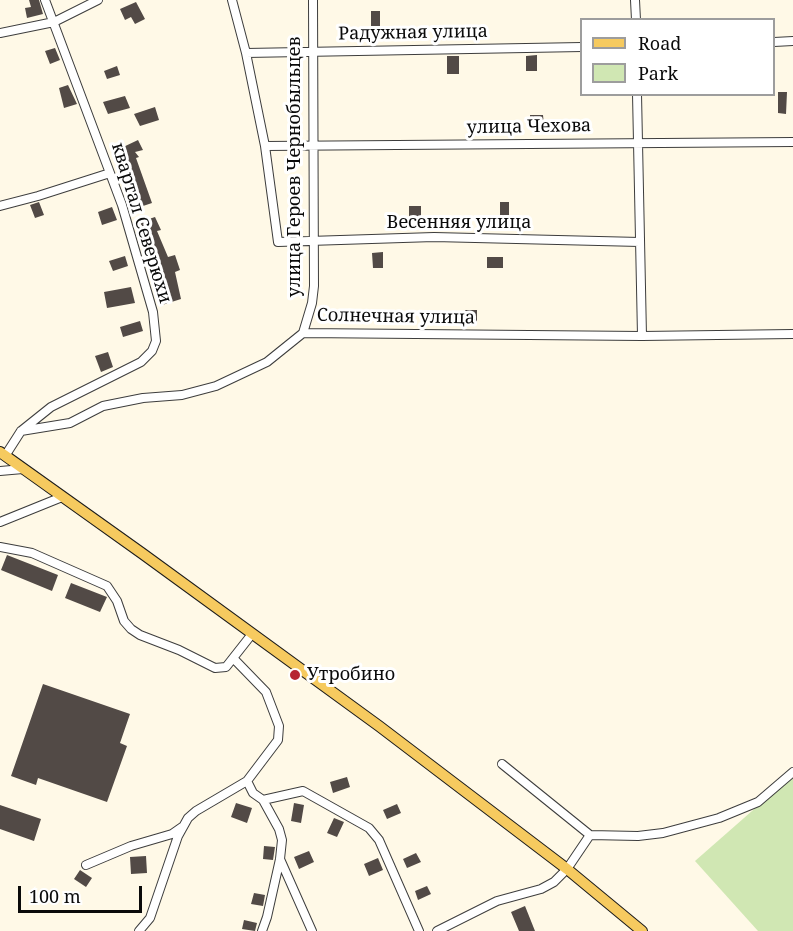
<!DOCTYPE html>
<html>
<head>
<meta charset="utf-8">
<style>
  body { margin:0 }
  #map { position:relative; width:793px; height:931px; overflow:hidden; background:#fff9e7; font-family:"Noto Serif",serif }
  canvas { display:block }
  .legend { position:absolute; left:580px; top:18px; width:195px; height:78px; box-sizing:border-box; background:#fff; border:2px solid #9d9d9d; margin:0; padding:8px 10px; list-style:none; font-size:18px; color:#0a0a0a }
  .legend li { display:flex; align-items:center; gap:12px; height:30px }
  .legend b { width:30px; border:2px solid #9d9d9d }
  .scale { position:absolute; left:18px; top:886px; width:124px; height:27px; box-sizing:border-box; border:3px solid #0a0a0a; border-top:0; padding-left:8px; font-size:18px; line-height:21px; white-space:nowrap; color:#0a0a0a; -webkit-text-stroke:4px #fff; paint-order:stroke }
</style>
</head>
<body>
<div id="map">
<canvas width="793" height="931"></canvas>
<ul class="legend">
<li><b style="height:8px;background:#f6ca5f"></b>Road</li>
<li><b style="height:16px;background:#d0e7b3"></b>Park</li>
</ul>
<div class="scale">100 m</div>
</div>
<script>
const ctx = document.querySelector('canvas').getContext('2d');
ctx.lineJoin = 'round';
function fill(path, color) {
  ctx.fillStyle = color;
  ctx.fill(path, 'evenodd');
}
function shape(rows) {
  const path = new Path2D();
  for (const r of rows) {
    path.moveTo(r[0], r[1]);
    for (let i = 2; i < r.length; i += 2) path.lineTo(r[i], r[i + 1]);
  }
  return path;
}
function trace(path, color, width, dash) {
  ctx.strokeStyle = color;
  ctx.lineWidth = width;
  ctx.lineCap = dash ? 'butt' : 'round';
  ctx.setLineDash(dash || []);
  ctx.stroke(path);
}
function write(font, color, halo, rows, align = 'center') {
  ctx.font = font + ' "Noto Serif",serif';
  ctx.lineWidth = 6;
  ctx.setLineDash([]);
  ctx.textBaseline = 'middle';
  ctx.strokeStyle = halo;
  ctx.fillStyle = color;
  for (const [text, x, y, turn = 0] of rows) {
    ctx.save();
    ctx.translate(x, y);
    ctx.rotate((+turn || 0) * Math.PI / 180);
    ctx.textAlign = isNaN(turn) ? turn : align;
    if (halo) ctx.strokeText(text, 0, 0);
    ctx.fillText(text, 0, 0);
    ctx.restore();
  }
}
const green = shape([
  [793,775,793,931,758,931,695,861]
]);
const building = shape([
  [29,0,39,0,43,14,27,18,25,8,31,7],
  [136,2,145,19,135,24,131,17,125,20,120,9],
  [371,11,380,11,380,26,371,26],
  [55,48,60,60,50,64,45,51],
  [537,55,537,71,526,71,526,56],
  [447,56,459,56,459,74,447,74],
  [117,66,120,75,107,79,104,71],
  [68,85,77,104,64,108,59,88],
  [778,92,787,92,786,114,778,113],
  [125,96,130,108,108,114,103,102],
  [155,107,159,120,140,126,134,114],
  [530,115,543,115,544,125,530,126],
  [138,140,143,150,135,152,139,157,136,158,152,203,137,208,130,188,127,189,122,175,127,173,119,149],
  [39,202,44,215,35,218,30,205],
  [500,202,509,202,509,216,500,216],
  [409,206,421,206,421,218,409,218],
  [112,207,117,220,102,225,98,212],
  [155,217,161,230,157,231,168,257,175,255,180,270,175,272,181,299,162,305,156,284,158,283,145,244,150,243,140,222],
  [383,252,383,268,373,268,372,253],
  [125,256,128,266,113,271,109,261],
  [487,257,503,257,503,268,487,268],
  [131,287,135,303,107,308,104,292],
  [465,310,477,310,477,324,470,324,470,322,465,322],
  [140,321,143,331,123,337,120,327],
  [108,352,113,367,101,372,95,356],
  [7,555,58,575,52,591,1,570],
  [71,583,107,597,100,612,65,598],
  [43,684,130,714,120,743,127,746,107,802,38,778,36,785,11,776],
  [347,777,350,787,333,793,330,782],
  [236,803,252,808,247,823,231,817],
  [294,803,304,805,301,823,291,821],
  [397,804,401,813,387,819,383,810],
  [0,805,41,819,34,841,0,829],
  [334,818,344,822,337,837,327,833],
  [264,846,275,847,273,860,263,859],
  [309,851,314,862,299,869,294,857],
  [416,853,421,862,407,868,403,859],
  [146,856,147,873,131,874,130,857],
  [378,858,383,870,369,876,364,864],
  [80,870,92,878,86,887,74,879],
  [427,886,431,894,418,900,415,891],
  [254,893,265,895,263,906,251,904],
  [525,906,535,931,519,931,511,912],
  [244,920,257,923,255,931,242,929]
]);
const minor = shape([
  [232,0,246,53,265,146,278,242,434,237,640,242],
  [635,0,636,20],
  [0,33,54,22,98,0],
  [774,42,793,41],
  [246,53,582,47],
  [637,94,642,336],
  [265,146,793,142],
  [0,206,38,196,110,173],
  [303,333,312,303,314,286,313,0],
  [21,431,70,423,103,406,143,398,182,395,216,386,267,362,303,333,642,336,793,334],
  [5,456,21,431,51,407,141,362,152,351,156,341,153,312,122,205,45,0],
  [0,471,23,469],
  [0,522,62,497],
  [0,547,32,553,107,586,117,601,124,621,131,629,140,635,179,650,215,668,226,667,252,634],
  [502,764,590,835],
  [247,781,253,793,263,800,279,829,282,840,280,859,267,917,262,931],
  [263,800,303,791,369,828,379,840,419,931],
  [280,859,312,931],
  [86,865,131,846,172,834,182,827],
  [139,931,150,918,178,836,188,818,196,811,247,781,278,740,279,726,266,692,234,659],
  [437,931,497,901,541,889,554,882,567,869,590,835,638,836,663,833,719,818,758,802,793,772]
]);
const major = shape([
  [0,452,143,554,379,726,567,869,642,931]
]);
const markers = [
  [295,675,6,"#b62633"]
];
const streetNames = [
  ["Радужная улица",413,33,-1],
  ["улица Чехова",529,127,-1],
  ["улица Героев Чернобыльцев",295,167,-90],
  ["квартал Северюхи",141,223,73],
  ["Весенняя улица",459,223],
  ["Солнечная улица",396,317,1]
];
const poiNames = [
  ["Утробино",307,675]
];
fill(green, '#d0e7b3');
fill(building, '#524a46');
trace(minor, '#3d3d3d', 10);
trace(major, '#1b1b1b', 12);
trace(minor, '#fff', 8);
trace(major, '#f6ca5f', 10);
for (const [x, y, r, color] of markers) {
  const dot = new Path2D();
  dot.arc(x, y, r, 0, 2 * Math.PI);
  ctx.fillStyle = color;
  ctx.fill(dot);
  trace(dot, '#fff', 2);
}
write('18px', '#0a0a0a', '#fff', streetNames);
write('18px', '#0a0a0a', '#fff', poiNames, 'left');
</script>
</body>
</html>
